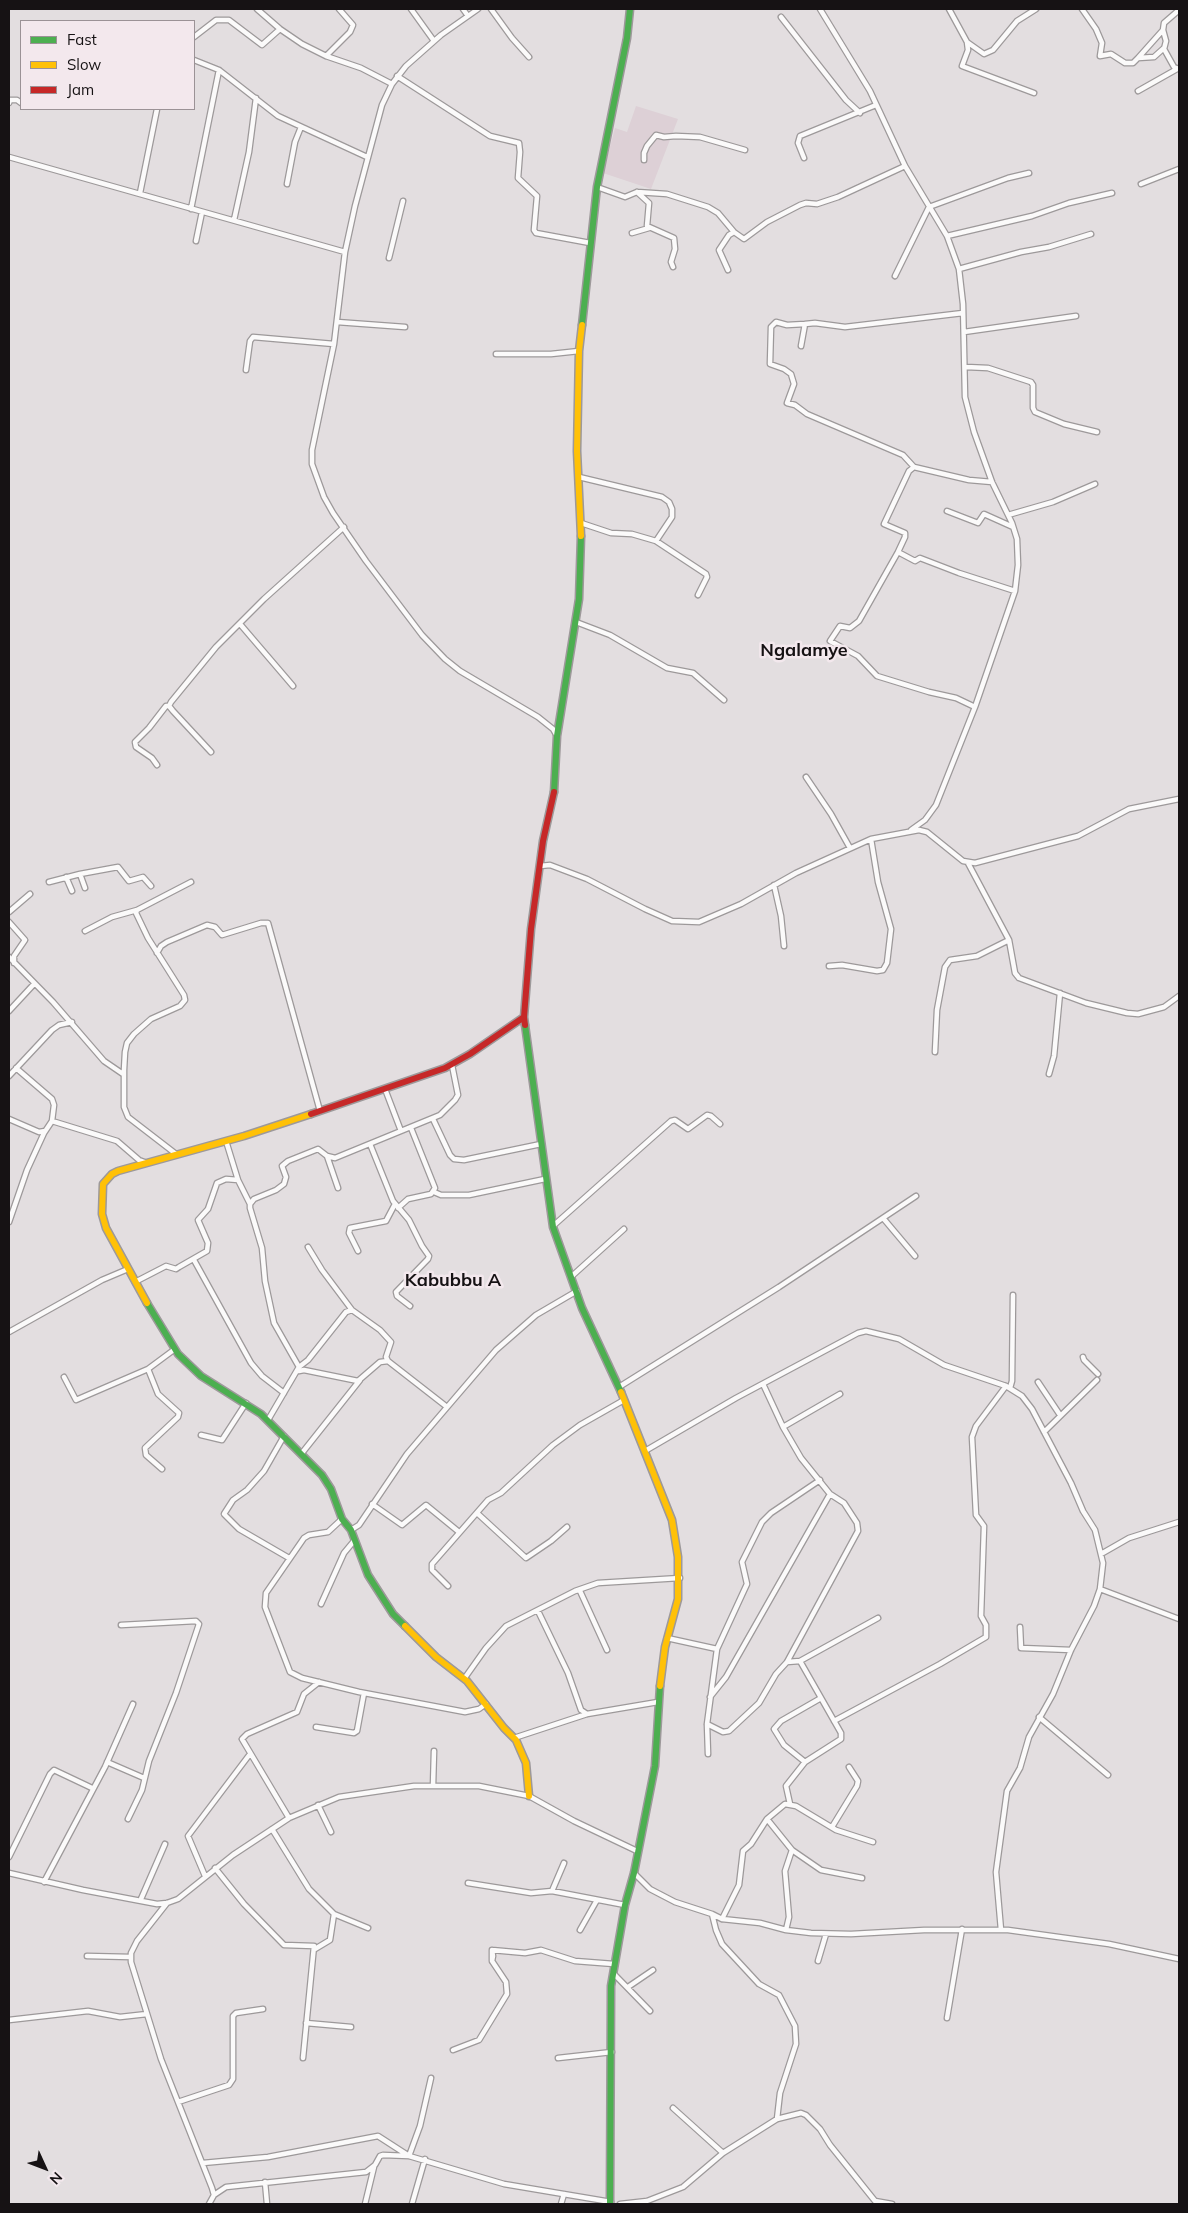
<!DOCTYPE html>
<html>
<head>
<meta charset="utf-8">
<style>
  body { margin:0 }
  #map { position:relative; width:1188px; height:2213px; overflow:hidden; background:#e3dee0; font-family:Mulish,sans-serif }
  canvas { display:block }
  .frame { position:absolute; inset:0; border:10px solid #161214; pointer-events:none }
  .legend { position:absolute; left:20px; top:20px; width:175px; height:90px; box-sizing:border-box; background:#f3e8ed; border:1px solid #9b9296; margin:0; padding:6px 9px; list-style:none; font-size:15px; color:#161214 }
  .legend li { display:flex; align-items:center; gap:10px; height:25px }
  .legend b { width:25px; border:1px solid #9b9296 }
  .north { position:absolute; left:20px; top:2143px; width:50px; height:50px; -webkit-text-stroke:4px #f3e8ed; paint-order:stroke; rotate:133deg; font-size:14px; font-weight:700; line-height:20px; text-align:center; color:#161214 }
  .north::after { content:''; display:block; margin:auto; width:18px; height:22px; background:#161214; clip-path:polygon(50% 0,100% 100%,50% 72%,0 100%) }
</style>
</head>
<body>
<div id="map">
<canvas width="1188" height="2213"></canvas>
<div class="frame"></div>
<ul class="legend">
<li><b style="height:6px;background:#4caf50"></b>Fast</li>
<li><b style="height:6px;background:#ffc107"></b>Slow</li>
<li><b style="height:6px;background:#c62828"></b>Jam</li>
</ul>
<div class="north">N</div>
</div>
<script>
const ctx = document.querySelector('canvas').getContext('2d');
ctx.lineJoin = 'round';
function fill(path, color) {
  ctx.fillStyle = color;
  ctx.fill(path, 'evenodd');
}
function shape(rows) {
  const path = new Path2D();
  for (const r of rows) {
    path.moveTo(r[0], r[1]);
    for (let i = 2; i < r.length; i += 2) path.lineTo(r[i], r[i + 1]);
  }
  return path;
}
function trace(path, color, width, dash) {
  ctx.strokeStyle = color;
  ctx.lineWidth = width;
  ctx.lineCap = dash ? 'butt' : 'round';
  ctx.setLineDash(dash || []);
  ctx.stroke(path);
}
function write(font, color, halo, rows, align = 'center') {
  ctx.font = font + ' Mulish,sans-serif';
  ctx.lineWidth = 5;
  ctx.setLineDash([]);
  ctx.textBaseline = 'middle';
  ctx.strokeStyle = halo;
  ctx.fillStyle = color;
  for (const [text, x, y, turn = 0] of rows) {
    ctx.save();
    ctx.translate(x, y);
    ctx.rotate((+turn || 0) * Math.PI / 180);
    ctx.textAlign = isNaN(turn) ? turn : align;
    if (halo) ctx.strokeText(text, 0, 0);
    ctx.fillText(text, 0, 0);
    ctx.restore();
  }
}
const built = shape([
  [636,106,678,119,651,189,603,173,615,128,627,132]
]);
const street = shape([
  [257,9,280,29,302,44,326,56,361,68,392,84],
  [411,9,434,41],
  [463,9,468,16],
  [478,9,441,35,406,66,392,84,382,105,355,206,345,252,334,344,312,450,312,464,324,497,333,513,366,561,422,635,445,659,460,671,538,717,553,729,557,736],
  [491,9,512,38,529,57],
  [820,9,870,91,905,166,947,236,959,269,963,304,965,397,974,432,992,482,1012,523,1017,539,1018,565,1015,591,975,707,936,805,925,820,911,830],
  [949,9,967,42,984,54,993,50,1017,21,1036,9],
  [1082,9,1096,29,1102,43,1100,56,1111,54,1125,63,1133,63,1138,58],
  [1179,10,1164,23,1163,30,1166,41,1164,49,1174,67,1179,69],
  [781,17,846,100,860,113],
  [1163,30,1138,58,1154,57,1164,48],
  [194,37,216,20,229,20,262,45,280,29],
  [967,42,968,50,962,66,1034,93],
  [326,56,350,32,353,25,339,9],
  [194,60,219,70,278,116,367,157],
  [397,76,490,136,519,143,520,152,518,178,537,196,534,230,536,233,590,243],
  [1138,91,1177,69],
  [9,103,10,100,17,100,21,103],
  [9,157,345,252],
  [804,158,798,143,800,136,876,105],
  [644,160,644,153,647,146,656,135,664,137,676,136,700,137,745,150],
  [287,184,295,142,301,127],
  [1141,184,1179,169],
  [597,187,625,197,637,192,667,194,708,207,718,213,734,232,744,239,767,222,800,205,806,203,817,204,838,197,905,166],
  [637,192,649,203,647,226,674,238,675,249,671,262,673,267],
  [140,193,157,109],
  [191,209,219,70],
  [234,220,249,152,256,98],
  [632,233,649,228],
  [947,236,1032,216,1069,203,1112,193],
  [196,241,202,212],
  [389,258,403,201],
  [959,269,1021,252,1049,247,1091,234],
  [728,270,719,250,729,235,734,232],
  [895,276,929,207,1008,178,1029,173],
  [337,322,405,327],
  [805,324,787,325,776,322,771,327,770,364,784,369,791,374,794,384,787,403,795,405,807,414,903,455,914,467,969,480,992,482],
  [964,332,1076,316],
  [801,346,805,324,815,323,845,327,963,313],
  [496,354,551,354,579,351],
  [966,367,988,368,1031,382,1033,385,1033,408,1035,412,1064,424,1097,432],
  [246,370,250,341,253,337,334,344],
  [914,467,909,471,884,524,905,533,905,537,898,552,915,561,920,558,959,573,1015,591],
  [579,477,662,497,669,502,672,509,672,517,656,541,632,534,611,533,581,523],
  [947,511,978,523,984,514,1013,527],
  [1008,515,1053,502,1095,484],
  [656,541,706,574,707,577,698,595],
  [898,552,859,621,850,628,840,626,830,641,858,656,877,676,929,692,956,698,975,707],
  [576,622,610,635,667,668,693,673,724,700],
  [240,624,293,686],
  [211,752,173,711,169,706,171,702,216,647,264,599,344,527],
  [157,765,152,758,136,747,135,742,149,728,166,706,169,706],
  [806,777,831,814,850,848],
  [968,863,1009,940,1015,973,1019,978,1086,1003,1127,1013,1138,1014,1164,1007,1179,996],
  [540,866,550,865,587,879,645,909,672,921,699,922,741,904,796,873,871,839,919,830,927,832,963,861,975,863,1078,836,1129,809,1179,799],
  [66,877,72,891],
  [49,882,80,874],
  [774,885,781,916,784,946],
  [85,888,80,874,118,867,129,881,143,877,151,886],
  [9,912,30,894],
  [9,922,25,940,14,956,14,963],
  [85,931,112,917,137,910],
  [157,953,161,946,167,942,207,925,215,927,222,935,261,923,268,923,320,1111],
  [9,957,53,1002,104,1061,123,1074],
  [829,966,842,965,877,971,883,970,887,963,891,929,878,882,871,839],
  [9,1011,34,984],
  [935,1052,937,1010,945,967,950,960,977,956,1009,940],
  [1049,1074,1054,1056,1060,993],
  [9,1076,52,1030,59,1025,72,1022],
  [385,1089,401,1131],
  [9,1119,39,1132,45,1131],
  [433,1119,450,1155,454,1159,464,1160,541,1144],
  [52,1121,117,1141,139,1160,147,1163],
  [226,1141,238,1180],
  [370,1144,393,1201,409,1220,422,1246,429,1256,428,1259,396,1292,397,1296,410,1306],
  [176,1154,128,1117,124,1107,124,1070,125,1052,127,1043,134,1034,151,1019,180,1006,185,1000,184,995,148,938,136,913,137,910,191,882],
  [327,1156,338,1188],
  [434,1192,441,1195,469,1195,545,1179],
  [398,1208,408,1199,431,1194,435,1188,411,1128],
  [883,1218,915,1256],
  [9,1222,27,1170,44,1133,52,1121,54,1105,52,1099,16,1068],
  [553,1226,671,1121,675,1120,688,1129,707,1115,711,1116,720,1124],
  [308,1247,322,1270,352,1310],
  [358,1251,349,1233,350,1228,386,1221,395,1204],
  [194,1260,251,1363,262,1376,284,1393],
  [572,1276,624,1229],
  [135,1282,166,1266,176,1269,179,1267,207,1251,208,1243,198,1220,208,1209,217,1183,226,1179,238,1180,250,1204],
  [9,1332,102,1280,128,1269],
  [1083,1357,1084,1360,1098,1374],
  [299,1367,308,1360,346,1312,352,1310,380,1330,391,1342,386,1357,388,1361,447,1407],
  [148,1369,158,1394,179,1413,178,1417,145,1448,146,1455,162,1469],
  [299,1371,304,1370,358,1381,380,1362,388,1361],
  [64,1377,76,1400,148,1369,175,1349],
  [1038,1382,1060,1415],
  [763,1384,783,1427,840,1394],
  [619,1387,779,1287,916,1196],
  [1010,1388,1012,1381,1013,1295],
  [268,1420,299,1367,274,1323,265,1281,262,1248,250,1208,250,1204,254,1199,276,1190,284,1184,286,1177,282,1166,288,1161,318,1149,327,1156,335,1158,440,1115,455,1100,458,1095,452,1065],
  [1044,1432,1097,1380],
  [201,1435,222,1440,246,1403],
  [284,1436,264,1471,247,1490,233,1500,224,1514,239,1529,289,1558],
  [645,1451,736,1398,858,1333,866,1331,899,1339,944,1365,1006,1386,1022,1396,1032,1409,1071,1483,1083,1511,1095,1530,1103,1563,1100,1589,1094,1606,1071,1650,1053,1694,1029,1737,1020,1768,1007,1791,996,1872,1001,1930],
  [302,1453,360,1380],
  [372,1504,402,1525,426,1505,459,1532],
  [477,1513,526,1558,551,1541,567,1527],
  [342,1519,328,1532,309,1535,304,1538,266,1593,265,1607,290,1672,302,1678,359,1692,465,1712,479,1709,486,1704],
  [351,1530,359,1525,407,1454,496,1350,536,1315,577,1291],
  [1101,1554,1129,1538,1179,1522],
  [448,1586,432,1570,432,1564,488,1500,501,1493,553,1445,580,1425,624,1400],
  [1100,1589,1179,1619],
  [580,1591,607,1650],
  [321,1604,344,1553,354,1541],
  [538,1611,568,1673,581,1710,587,1714],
  [121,1625,196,1621,199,1624,176,1693,149,1761,142,1790,128,1819],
  [1020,1627,1021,1648,1071,1650],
  [667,1638,717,1649],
  [787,1662,800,1661,878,1618],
  [464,1679,486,1648,506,1626,575,1591,598,1583,680,1578],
  [710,1697,726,1677,830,1494],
  [1039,1717,1108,1775],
  [834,1721,940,1664,986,1637,986,1625,981,1616,984,1526,976,1515,972,1437,976,1426,1006,1386],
  [707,1724,723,1732,729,1731,759,1703,776,1674,787,1662,858,1531,857,1523,844,1503,830,1494,801,1458,783,1427],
  [316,1727,354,1733,357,1731,364,1693],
  [514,1738,587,1714,658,1702],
  [708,1754,707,1724,717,1649,747,1584,742,1562,762,1522,771,1513,820,1480],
  [107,1762,144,1778],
  [805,1762,784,1745,774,1729,781,1721,821,1698],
  [433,1786,434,1751],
  [790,1804,786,1786,805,1762,841,1739,841,1733,800,1661],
  [318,1805,331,1832],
  [289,1818,242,1739,247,1734,297,1712,304,1694,319,1682],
  [767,1819,792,1850,821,1870,862,1878],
  [832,1827,857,1786,858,1781,849,1767],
  [272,1829,309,1889,334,1914,330,1940,315,1949],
  [9,1857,50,1774,54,1770,92,1788],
  [215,1868,244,1904,284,1945,314,1946,303,2058],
  [9,1873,83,1890,157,1904,167,1903,178,1899,233,1855,289,1818,339,1797,414,1786,479,1786,529,1796,574,1821,637,1851],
  [634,1873,650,1889,675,1902,712,1914,722,1919,760,1923,786,1930,811,1933,851,1934,924,1930,1008,1930,1109,1944,1179,1959],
  [205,1876,188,1836,250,1754],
  [44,1882,105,1767,133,1704],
  [468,1883,531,1893,552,1891,625,1905],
  [552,1891,564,1863],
  [141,1899,165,1844],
  [167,1903,137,1941,131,1953,131,1962,161,2059,212,2188,214,2195,209,2204],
  [334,1914,368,1928],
  [712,1914,716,1930,722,1944,759,1984,779,1995,795,2026,796,2044,780,2093,777,2119],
  [722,1919,739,1885,743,1851,751,1844,767,1819,785,1804,796,1806,836,1830,873,1842],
  [580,1930,597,1900],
  [786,1930,789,1917,785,1871,792,1850],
  [492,1950,525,1953,541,1950,575,1961,614,1964],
  [87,1956,131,1957],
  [818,1961,826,1934],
  [613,1973,650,2011],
  [628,1987,653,1970],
  [947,2018,962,1929],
  [9,2020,88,2011,120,2017,147,2014],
  [306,2023,351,2027],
  [453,2050,479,2040,507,1994,506,1982,492,1961,493,1956,492,1950,492,1961],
  [558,2058,612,2052],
  [178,2102,229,2085,233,2079,233,2016,236,2013,263,2009],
  [673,2108,723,2153],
  [203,2163,268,2157,378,2136,409,2156,420,2126,431,2078],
  [265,2182,267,2204],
  [214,2195,226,2187,366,2172,375,2165,380,2156,383,2155,409,2156,504,2184,611,2202],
  [365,2204,374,2167],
  [412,2204,425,2159],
  [561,2204,564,2194],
  [620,2204,647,2201,683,2187,723,2153,777,2119,801,2113,806,2115,820,2129,830,2145,875,2201,892,2204]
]);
const fast = shape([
  [582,325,597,187,627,38,630,9],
  [554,792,557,736,579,599,581,536],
  [525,1025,553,1227,582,1308,621,1392],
  [147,1303,178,1354,201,1376,261,1414,322,1475,331,1489,342,1519,351,1530,368,1575,393,1614,405,1626],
  [610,2204,611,1986,625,1905,634,1873,655,1766,660,1686]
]);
const slow = shape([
  [581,536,577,451,579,351,582,325],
  [147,1303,106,1228,102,1214,103,1184,112,1174,118,1171,244,1136,311,1114],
  [621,1392,672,1520,678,1557,678,1599,665,1647,660,1686],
  [405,1626,436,1657,467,1681,504,1728,516,1740,526,1763,529,1796]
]);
const jam = shape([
  [525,1025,524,1017,531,929,543,841,554,792],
  [311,1114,445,1068,470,1054,524,1017]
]);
const quarterNames = [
  ["Ngalamye",804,651],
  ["Kabubbu A",453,1281]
];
fill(built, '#ddd0d6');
trace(street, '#9d999a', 7);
trace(fast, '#9d999a', 9);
trace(slow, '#9d999a', 9);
trace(jam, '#9d999a', 9);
trace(street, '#fbfafa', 4.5);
trace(fast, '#4caf50', 6);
trace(slow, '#ffc107', 6);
trace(jam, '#c62828', 6);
write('bold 18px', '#161214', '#f3e8ed', quarterNames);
</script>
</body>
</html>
